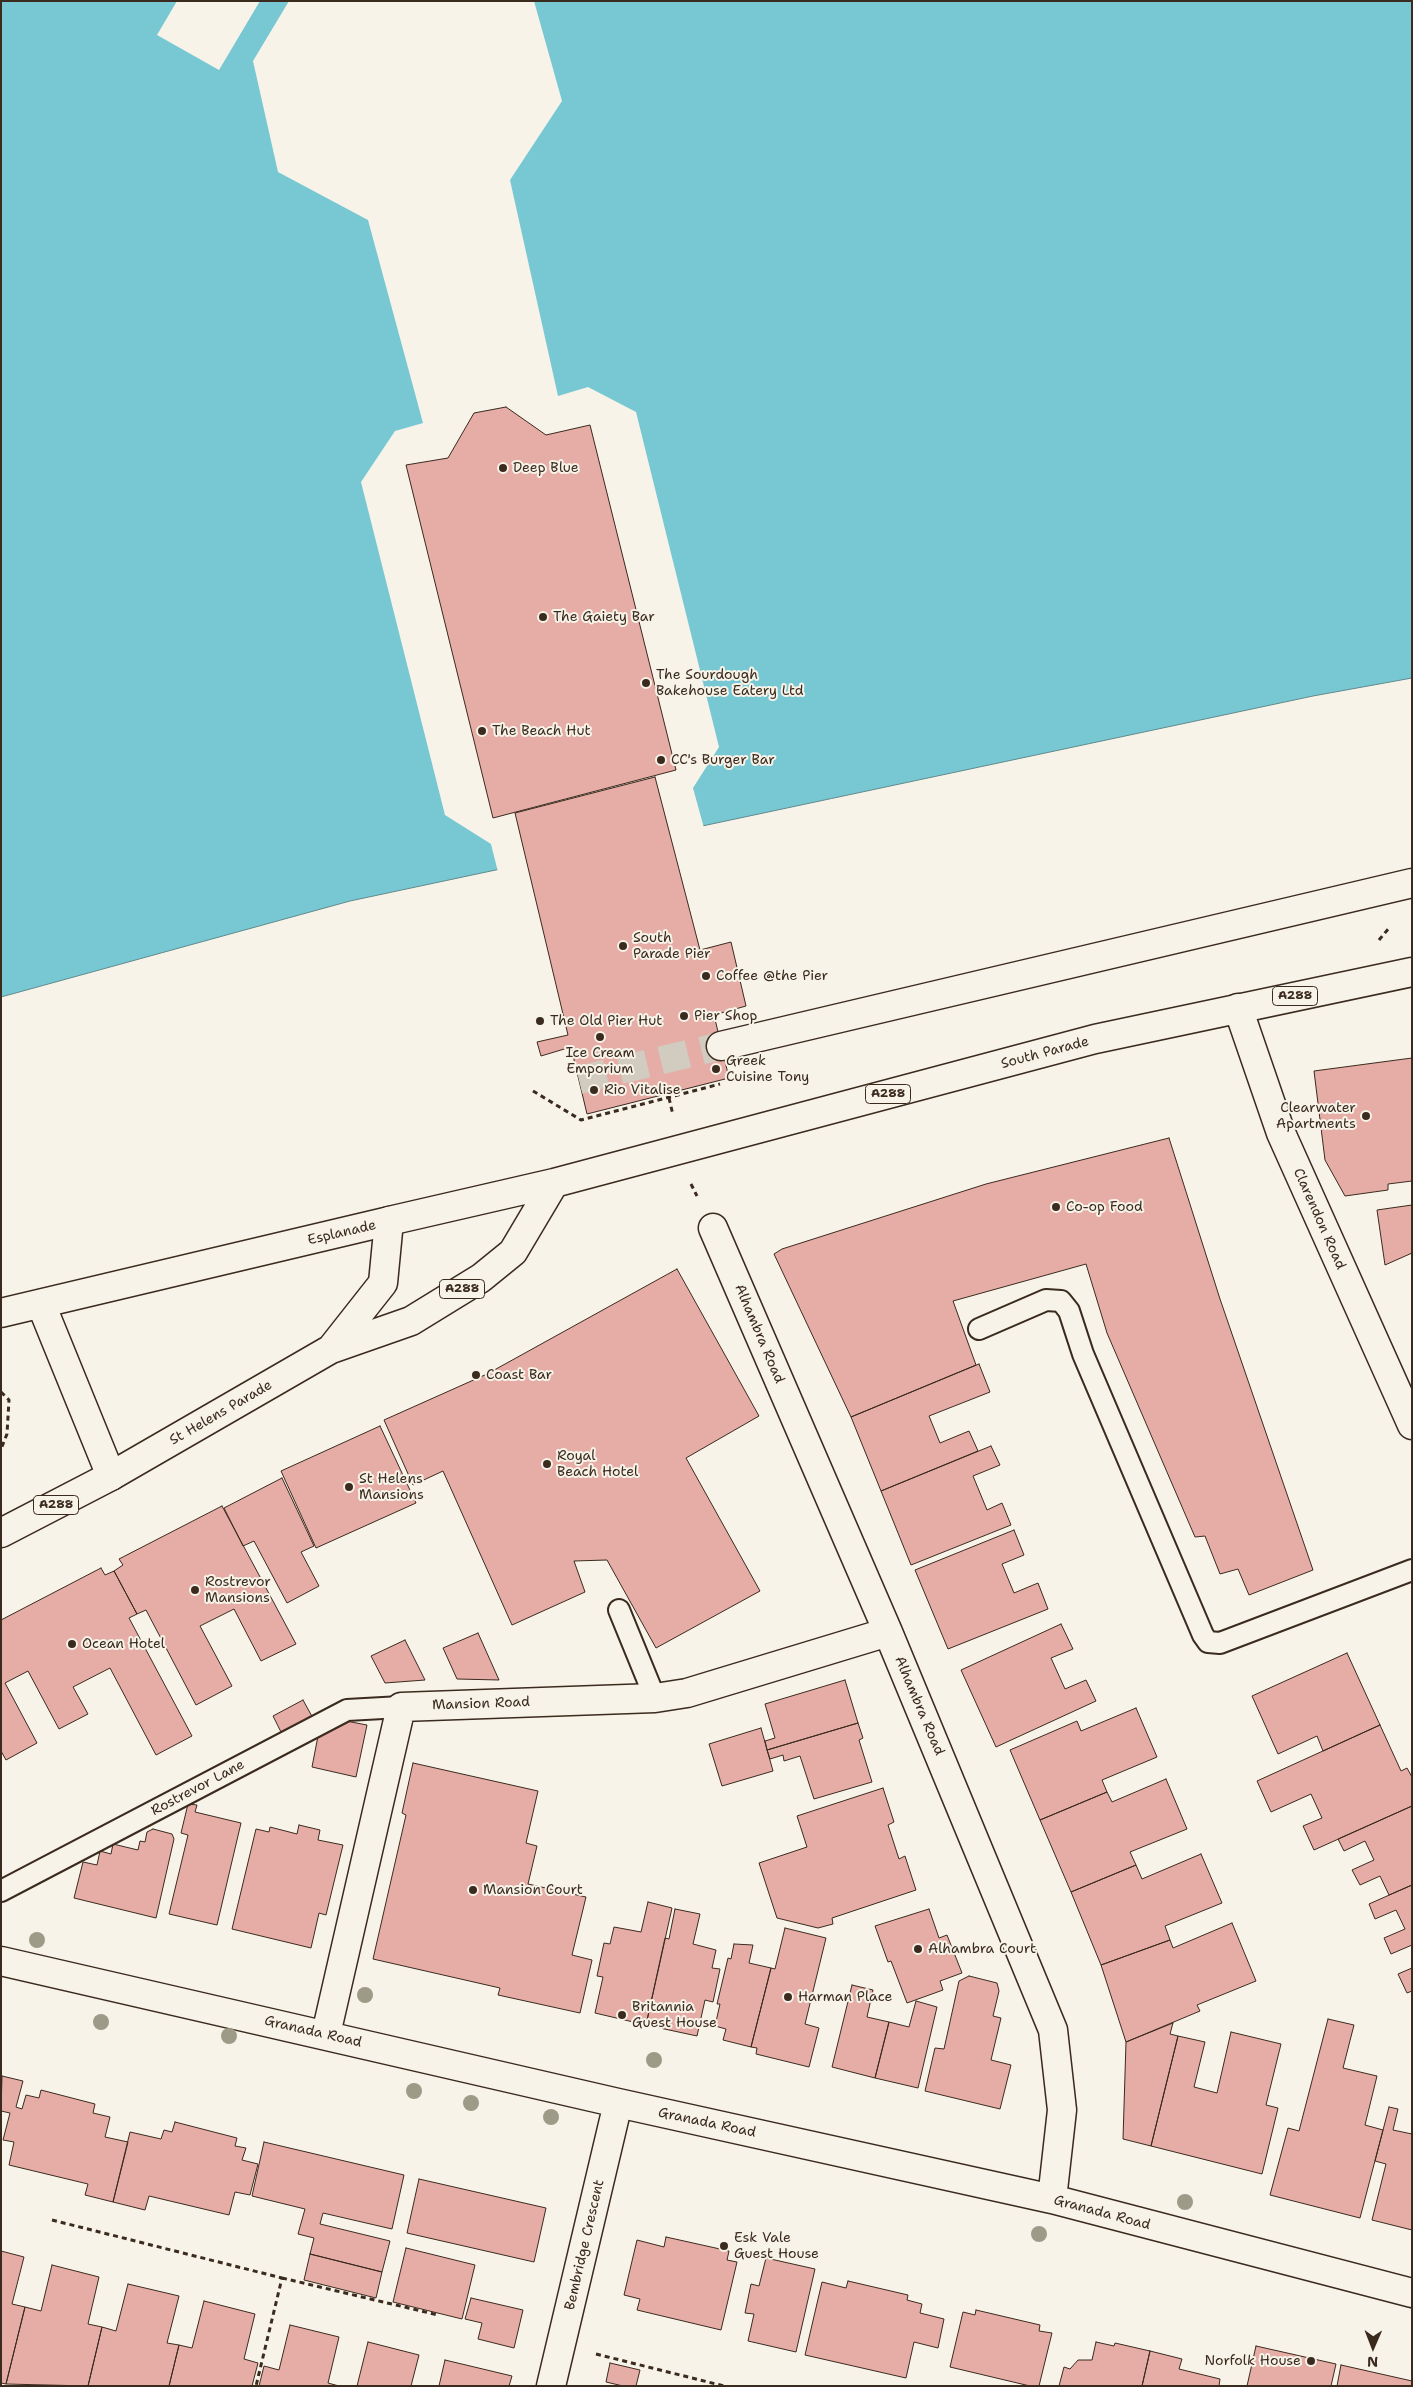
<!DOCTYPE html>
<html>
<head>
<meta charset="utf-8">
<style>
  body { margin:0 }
  #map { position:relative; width:1413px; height:2387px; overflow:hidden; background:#f7f3e8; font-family:"Shantell Sans",sans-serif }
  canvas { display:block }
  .frame { position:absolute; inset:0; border:2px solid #3b2a1e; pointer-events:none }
  .north { position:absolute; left:1348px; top:2322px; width:50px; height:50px; -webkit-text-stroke:4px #f7f3e8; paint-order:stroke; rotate:181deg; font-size:14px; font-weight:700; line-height:20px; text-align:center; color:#3b2a1e }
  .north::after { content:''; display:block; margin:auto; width:18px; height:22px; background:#3b2a1e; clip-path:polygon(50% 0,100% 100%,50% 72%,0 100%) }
</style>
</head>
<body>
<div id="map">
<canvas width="1413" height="2387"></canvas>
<div class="frame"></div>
<div class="north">N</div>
</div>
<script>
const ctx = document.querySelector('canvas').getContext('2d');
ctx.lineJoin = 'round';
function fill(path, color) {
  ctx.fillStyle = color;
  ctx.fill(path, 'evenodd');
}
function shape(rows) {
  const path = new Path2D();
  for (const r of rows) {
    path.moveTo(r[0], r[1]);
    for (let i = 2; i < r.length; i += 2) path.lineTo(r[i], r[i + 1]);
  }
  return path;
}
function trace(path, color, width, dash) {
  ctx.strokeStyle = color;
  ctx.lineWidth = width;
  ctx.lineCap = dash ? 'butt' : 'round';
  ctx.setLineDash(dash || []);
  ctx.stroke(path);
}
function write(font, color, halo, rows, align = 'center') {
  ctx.font = font + ' "Shantell Sans",sans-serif';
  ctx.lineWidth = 4;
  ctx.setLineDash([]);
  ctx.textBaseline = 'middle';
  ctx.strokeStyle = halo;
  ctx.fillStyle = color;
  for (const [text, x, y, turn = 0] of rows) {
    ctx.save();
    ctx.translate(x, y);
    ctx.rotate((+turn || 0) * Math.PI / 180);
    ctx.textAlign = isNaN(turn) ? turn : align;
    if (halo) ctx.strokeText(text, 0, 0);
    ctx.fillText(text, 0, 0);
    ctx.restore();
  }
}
const water = shape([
  [1,1,1412,1,1412,678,1313,696,350,901,1,997,1,1]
]);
const pier = shape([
  [177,1,260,1,219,70,157,35],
  [289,1,534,1,562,101,510,180,558,396,588,387,636,412,719,747,693,788,704,828,498,872,491,844,445,815,361,482,395,431,423,423,368,220,278,172,253,61]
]);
const building = shape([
  [506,407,546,435,590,425,676,770,493,818,406,465,448,458,474,413,506,407],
  [655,777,700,950,731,942,746,1006,714,1015,729,1078,587,1114,571,1047,541,1056,537,1042,568,1035,515,813,655,777],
  [1412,1058,1412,1181,1388,1184,1388,1190,1345,1196,1325,1160,1314,1071,1412,1058],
  [1169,1138,1220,1299,1313,1570,1249,1595,1238,1569,1220,1574,1205,1536,1195,1537,1107,1333,1086,1264,953,1301,976,1365,851,1417,774,1254,782,1249,986,1184,1169,1138],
  [1412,1205,1412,1253,1385,1265,1377,1210,1412,1205],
  [677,1269,759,1416,686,1458,760,1591,656,1648,607,1560,574,1561,585,1592,512,1625,443,1471,413,1485,384,1420,487,1374,677,1269],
  [979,1364,990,1392,929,1416,940,1443,969,1431,978,1451,881,1491,851,1417,979,1364],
  [380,1426,416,1503,316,1548,281,1471,380,1426],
  [991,1446,1000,1465,973,1476,987,1510,1002,1503,1011,1525,911,1565,881,1491,991,1446],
  [282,1478,314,1546,301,1552,319,1586,287,1603,254,1541,243,1546,224,1508,282,1478],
  [222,1506,296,1644,261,1661,234,1609,200,1626,232,1686,196,1705,146,1610,137,1614,114,1571,123,1565,119,1559,222,1506],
  [1014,1530,1024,1555,1002,1564,1014,1593,1038,1583,1048,1609,948,1649,915,1570,1014,1530],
  [101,1568,105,1575,114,1571,137,1614,129,1618,192,1736,156,1755,110,1668,73,1687,88,1714,59,1729,28,1671,5,1683,37,1743,6,1760,1,1751,1,1620,101,1568],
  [1061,1624,1073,1649,1051,1658,1065,1689,1086,1680,1096,1701,996,1747,961,1670,1061,1624],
  [478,1633,499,1680,457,1679,443,1648,478,1633],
  [405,1640,425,1680,385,1683,371,1656,405,1640],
  [1347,1653,1380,1725,1323,1751,1317,1736,1278,1754,1252,1696,1347,1653],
  [845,1680,858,1723,767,1750,765,1741,775,1738,765,1704,845,1680],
  [303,1700,314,1720,283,1736,273,1716,303,1700],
  [1136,1708,1157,1757,1102,1780,1107,1792,1040,1820,1010,1750,1077,1721,1081,1731,1136,1708],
  [346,1721,367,1725,356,1777,312,1767,318,1736,346,1721],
  [858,1723,863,1738,859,1740,872,1782,814,1799,800,1756,784,1761,783,1755,770,1759,767,1750,858,1723],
  [1380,1725,1401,1771,1407,1768,1412,1777,1412,1806,1314,1850,1303,1826,1322,1818,1311,1794,1271,1812,1257,1781,1380,1725],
  [761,1728,773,1771,722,1786,709,1744,761,1728],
  [413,1763,538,1791,526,1843,537,1846,528,1884,586,1897,572,1955,592,1960,580,2013,498,1995,500,1988,373,1959,406,1815,402,1813,413,1763],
  [1166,1779,1187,1829,1130,1852,1136,1865,1071,1892,1040,1820,1107,1792,1112,1802,1166,1779],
  [883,1788,894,1822,888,1825,899,1859,905,1856,916,1890,832,1918,833,1924,818,1928,777,1918,759,1863,807,1847,797,1816,883,1788],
  [188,1804,197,1805,195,1812,241,1823,217,1925,169,1914,188,1835,181,1833,188,1804],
  [1412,1806,1412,1885,1389,1895,1380,1876,1360,1885,1352,1870,1374,1860,1365,1841,1344,1851,1338,1839,1412,1806],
  [299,1825,320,1830,318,1840,343,1845,326,1915,319,1913,311,1948,232,1929,256,1829,269,1832,270,1827,297,1834,299,1825],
  [153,1829,172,1834,174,1839,156,1918,74,1898,83,1862,97,1865,100,1851,111,1854,113,1844,138,1850,140,1841,145,1842,147,1832,153,1829],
  [1201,1854,1222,1903,1165,1926,1170,1940,1101,1965,1071,1892,1136,1865,1142,1879,1201,1854],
  [1412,1885,1412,1945,1391,1954,1384,1938,1405,1929,1396,1910,1375,1919,1369,1904,1412,1885],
  [648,1902,672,1908,646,2025,595,2013,603,1977,597,1976,604,1943,610,1944,614,1927,641,1932,648,1902],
  [675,1909,700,1914,693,1944,716,1950,712,1968,720,1969,713,2002,705,2000,697,2036,646,2025,665,1938,669,1939,675,1909],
  [929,1909,939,1938,947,1935,962,1973,940,1981,943,1990,907,2003,891,1961,888,1962,875,1926,929,1909],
  [1232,1923,1256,1981,1197,2005,1200,2011,1126,2042,1101,1965,1170,1940,1173,1948,1232,1923],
  [785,1928,826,1938,805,2024,819,2028,809,2067,756,2054,757,2048,751,2047,771,1968,775,1969,785,1928],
  [734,1944,753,1945,749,1963,771,1968,751,2047,723,2040,726,2029,715,2026,720,2004,717,2004,728,1958,731,1959,734,1944],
  [1412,1968,1412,1991,1407,1993,1398,1974,1412,1968],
  [969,1976,997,1983,999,1991,993,2016,1001,2018,991,2060,1011,2065,1000,2109,925,2091,935,2048,944,2049,959,1981,969,1976],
  [852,1985,873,1990,867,2017,889,2022,875,2078,832,2067,852,1985],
  [916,2001,937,2007,918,2088,875,2078,889,2022,909,2027,916,2001],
  [1328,2019,1354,2025,1343,2068,1377,2076,1365,2125,1383,2130,1360,2218,1270,2195,1288,2128,1299,2131,1328,2019],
  [1173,2023,1170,2034,1178,2036,1151,2146,1123,2139,1126,2042,1173,2023],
  [1231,2032,1281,2044,1266,2105,1278,2108,1262,2174,1151,2146,1178,2036,1205,2042,1194,2087,1217,2093,1231,2032],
  [2,2076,23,2081,16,2107,22,2109,26,2095,39,2098,41,2090,95,2104,93,2113,110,2117,105,2137,128,2142,113,2202,85,2195,88,2184,9,2165,14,2142,3,2140,10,2113,1,2111,2,2076],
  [1389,2107,1398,2109,1393,2130,1412,2134,1412,2230,1372,2220,1386,2164,1375,2161,1389,2107],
  [175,2122,237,2138,235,2146,246,2148,242,2160,258,2164,250,2195,235,2192,229,2215,149,2196,145,2210,113,2202,130,2132,161,2139,164,2130,172,2132,175,2122],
  [264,2142,404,2175,392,2229,323,2213,320,2224,390,2241,382,2272,310,2254,314,2238,298,2234,305,2209,252,2196,264,2142],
  [419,2179,546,2208,534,2262,407,2233,419,2179],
  [666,2237,729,2251,727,2260,737,2262,721,2330,637,2310,640,2299,624,2295,637,2240,664,2247,666,2237],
  [406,2248,475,2265,462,2319,393,2302,406,2248],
  [1,2251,24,2257,12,2304,25,2307,6,2384,1,2383,1,2251],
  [310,2254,382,2272,376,2298,304,2280,310,2254],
  [766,2258,815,2269,796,2352,748,2341,754,2314,745,2313,751,2284,759,2286,766,2258],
  [52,2265,99,2277,88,2324,102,2327,88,2386,6,2384,25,2307,41,2311,52,2265],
  [848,2281,908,2295,907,2300,922,2304,920,2313,944,2319,938,2348,914,2342,906,2378,805,2355,822,2282,846,2288,848,2281],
  [128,2284,179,2296,167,2343,179,2345,169,2386,88,2386,102,2327,116,2331,128,2284],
  [471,2298,523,2310,514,2348,478,2339,482,2323,465,2319,471,2298],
  [204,2301,255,2314,244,2359,258,2363,252,2386,169,2386,179,2345,192,2348,204,2301],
  [976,2310,1040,2325,1039,2331,1052,2333,1039,2386,1030,2386,950,2367,963,2312,975,2315,976,2310],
  [290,2325,339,2337,328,2383,339,2386,259,2386,264,2366,279,2370,290,2325],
  [368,2342,419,2355,411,2386,357,2386,368,2342],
  [1096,2342,1114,2346,1115,2343,1150,2351,1142,2386,1059,2386,1064,2367,1070,2369,1078,2360,1092,2360,1096,2342],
  [1256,2346,1336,2364,1331,2386,1247,2386,1256,2346],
  [1150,2351,1182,2359,1179,2369,1220,2379,1219,2386,1142,2386,1150,2351],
  [445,2360,512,2376,509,2386,439,2386,445,2360],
  [610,2363,640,2370,636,2386,623,2386,606,2382,610,2363],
  [1341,2365,1412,2381,1412,2386,1337,2386,1341,2365]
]);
const streetTunnel = shape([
  [579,1080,721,1046]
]);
const path = shape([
  [1379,940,1389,928],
  [533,1091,581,1120,720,1084],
  [669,1098,673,1115],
  [691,1184,697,1196],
  [1,1392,9,1400,7,1434,1,1449],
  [52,2220,282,2278,256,2386],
  [282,2278,438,2315],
  [596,2354,724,2386]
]);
const lane = shape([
  [979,1329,1046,1300,1061,1301,1069,1311,1083,1354,1203,1635,1208,1642,1220,1643,1412,1570],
  [619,1610,655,1698],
  [1,1891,347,1710,401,1707]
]);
const street = shape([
  [721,1046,1412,883],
  [713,1228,888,1632,1053,2030,1062,2110,1052,2199],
  [41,1304,111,1476],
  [1,1961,618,2103,1052,2199,1412,2293],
  [326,2034,401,1707,655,1698,687,1693,888,1632],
  [551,2386,618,2103]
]);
const secondary = shape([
  [1238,1008,1281,1133,1412,1425],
  [1,1313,389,1221]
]);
const primary = shape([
  [331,1349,383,1283,389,1221,554,1183,1095,1039,1412,972],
  [1,1533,111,1476,331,1349,411,1321,481,1278,513,1252,554,1183]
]);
const trees = [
  [37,1940],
  [365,1995],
  [101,2022],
  [229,2036],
  [654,2060],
  [414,2091],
  [471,2103],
  [551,2117],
  [1185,2202],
  [1039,2234]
];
const markers = [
  [503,468,5,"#3b2a1e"],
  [543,617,5,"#3b2a1e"],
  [646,683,5,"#3b2a1e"],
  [482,731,5,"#3b2a1e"],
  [661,760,5,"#3b2a1e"],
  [623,946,5,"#3b2a1e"],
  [706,976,5,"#3b2a1e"],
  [684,1016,5,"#3b2a1e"],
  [540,1021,5,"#3b2a1e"],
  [600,1037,5,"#3b2a1e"],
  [716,1069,5,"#3b2a1e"],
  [594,1090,5,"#3b2a1e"],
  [1366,1116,5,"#3b2a1e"],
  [1056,1207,5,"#3b2a1e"],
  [476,1375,5,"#3b2a1e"],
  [547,1464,5,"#3b2a1e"],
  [349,1487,5,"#3b2a1e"],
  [195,1590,5,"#3b2a1e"],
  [72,1644,5,"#3b2a1e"],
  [473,1890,5,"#3b2a1e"],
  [918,1949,5,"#3b2a1e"],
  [788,1997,5,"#3b2a1e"],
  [622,2015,5,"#3b2a1e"],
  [724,2246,5,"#3b2a1e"],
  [1311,2361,5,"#3b2a1e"]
];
const shields = [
  [1295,996,45],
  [888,1094,45],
  [462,1289,45],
  [56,1505,45]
];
const shieldNames = [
  ["A288",1295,996],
  ["A288",888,1094],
  ["A288",462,1289],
  ["A288",56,1505]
];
const poiNames = [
  ["Deep Blue",513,468],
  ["The Gaiety Bar",553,617],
  ["The Sourdough",656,675],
  ["Bakehouse Eatery Ltd",656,691],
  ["The Beach Hut",492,731],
  ["CC's Burger Bar",671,760],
  ["South",633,938],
  ["Parade Pier",633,954],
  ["Coffee @the Pier",716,976],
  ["Pier Shop",694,1016],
  ["The Old Pier Hut",550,1021],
  ["Ice Cream",600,1053,"center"],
  ["Emporium",600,1069,"center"],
  ["Greek",726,1061],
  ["Cuisine Tony",726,1077],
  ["Rio Vitalise",604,1090],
  ["Clearwater",1356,1108,"right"],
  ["Apartments",1356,1124,"right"],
  ["Co-op Food",1066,1207],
  ["Coast Bar",486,1375],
  ["Royal",557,1456],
  ["Beach Hotel",557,1472],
  ["St Helens",359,1479],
  ["Mansions",359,1495],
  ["Rostrevor",205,1582],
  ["Mansions",205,1598],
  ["Ocean Hotel",82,1644],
  ["Mansion Court",483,1890],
  ["Alhambra Court",928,1949],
  ["Harman Place",798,1997],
  ["Britannia",632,2007],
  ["Guest House",632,2023],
  ["Esk Vale",734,2238],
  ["Guest House",734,2254],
  ["Norfolk House",1301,2361,"right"]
];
const streetNames = [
  ["South Parade",1045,1053,-15],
  ["Clarendon Road",1319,1219,66],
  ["Esplanade",342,1233,-13],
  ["Alhambra Road",759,1334,67],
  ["St Helens Parade",221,1413,-30],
  ["Mansion Road",481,1704,-2],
  ["Alhambra Road",919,1706,67],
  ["Rostrevor Lane",198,1788,-28],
  ["Granada Road",313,2032,13],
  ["Granada Road",707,2123,12],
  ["Granada Road",1102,2213,15],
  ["Bembridge Crescent",585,2245,-77]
];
fill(water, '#78c8d4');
trace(water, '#60898b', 1);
fill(pier, '#f7f3e8');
fill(building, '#e6aca6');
trace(building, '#3b2a1e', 1);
trace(streetTunnel, '#d1cbc0', 28, [28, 14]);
trace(lane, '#3b2a1e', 24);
trace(street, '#3b2a1e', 31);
trace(secondary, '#3b2a1e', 31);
trace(primary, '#3b2a1e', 31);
trace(path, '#3b2a1e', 3, [5, 4]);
trace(lane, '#f7f3e8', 20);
trace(street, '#f7f3e8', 28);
trace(secondary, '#f7f3e8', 28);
trace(primary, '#f7f3e8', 28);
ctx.fillStyle = '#9e9a88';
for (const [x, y] of trees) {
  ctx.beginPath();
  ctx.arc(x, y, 8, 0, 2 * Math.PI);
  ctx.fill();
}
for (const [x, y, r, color] of markers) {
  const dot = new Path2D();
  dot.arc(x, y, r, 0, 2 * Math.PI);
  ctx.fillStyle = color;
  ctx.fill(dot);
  trace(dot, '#f7f3e8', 2);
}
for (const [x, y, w] of shields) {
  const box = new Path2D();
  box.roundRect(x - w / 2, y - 9.5, w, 19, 4);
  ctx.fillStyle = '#f7f3e8';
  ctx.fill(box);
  trace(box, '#3b2a1e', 1);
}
write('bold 12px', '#3b2a1e', null, shieldNames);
write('14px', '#3b2a1e', '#f7f3e8', poiNames, 'left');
write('14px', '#3b2a1e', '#f7f3e8', streetNames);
</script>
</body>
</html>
